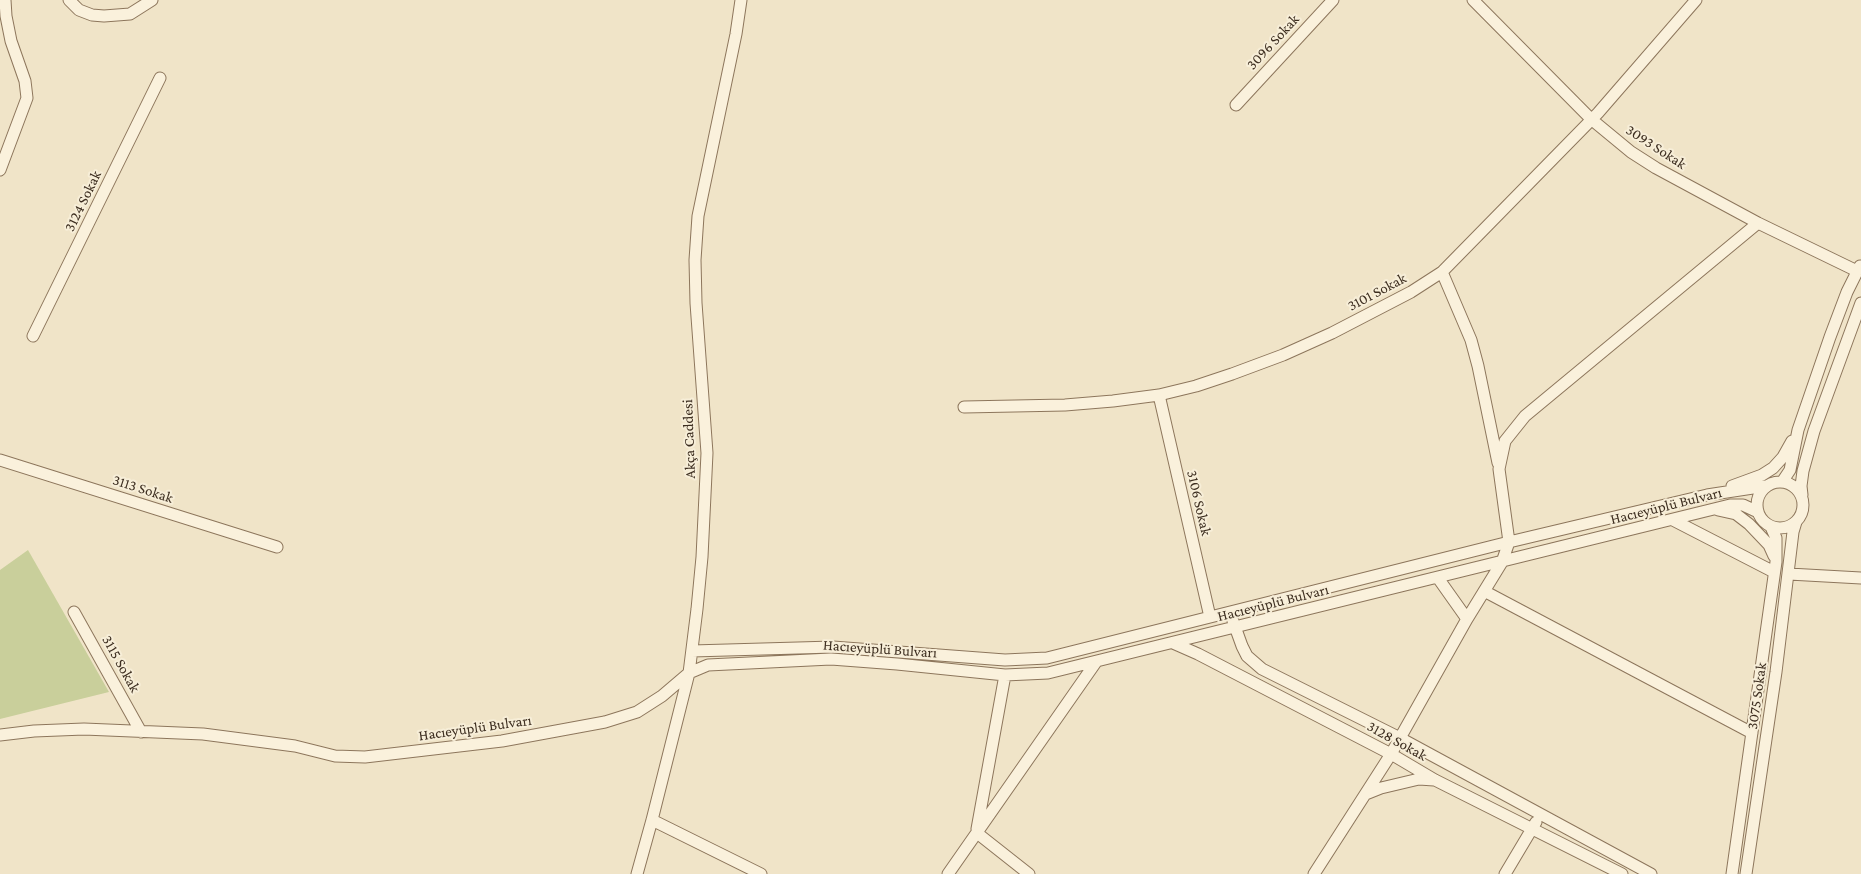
<!DOCTYPE html>
<html>
<head>
<meta charset="utf-8">
<style>
  body { margin:0 }
  canvas { display:block; background:#f0e4c8 }
</style>
</head>
<body>
<canvas width="1861" height="874"></canvas>
<script>
const ctx = document.querySelector('canvas').getContext('2d');
ctx.lineJoin = 'round';
function fill(path, color) {
  ctx.fillStyle = color;
  ctx.fill(path, 'evenodd');
}
function shape(rows) {
  const path = new Path2D();
  for (const r of rows) {
    if (r.length === 3) {
      path.moveTo(r[0] + r[2], r[1]);
      path.arc(r[0], r[1], r[2], 0, 2 * Math.PI);
      continue;
    }
    path.moveTo(r[0], r[1]);
    for (let i = 2; i < r.length; i += 2) path.lineTo(r[i], r[i + 1]);
  }
  return path;
}
function trace(path, color, width, dash) {
  ctx.strokeStyle = color;
  ctx.lineWidth = width;
  ctx.lineCap = dash ? 'butt' : 'round';
  ctx.setLineDash(dash || []);
  ctx.stroke(path);
}
function write(font, color, halo, rows, align = 'center') {
  ctx.font = font + ' "Crimson Pro",serif';
  ctx.lineWidth = 4;
  ctx.setLineDash([]);
  ctx.textBaseline = 'middle';
  ctx.strokeStyle = halo;
  ctx.fillStyle = color;
  for (const [text, x, y, turn = 0] of rows) {
    ctx.save();
    ctx.translate(x, y);
    ctx.rotate((+turn || 0) * Math.PI / 180);
    ctx.textAlign = isNaN(turn) ? turn : align;
    if (halo) ctx.strokeText(text, 0, 0);
    ctx.fillText(text, 0, 0);
    ctx.restore();
  }
}
const green = shape([
  [28,550,109,692,0,719,0,570]
]);
const minor = shape([
  [69,0,79,10,92,15,104,16,130,14,152,0],
  [1473,0,1591,119,1631,152,1656,168,1758,223,1857,271],
  [1236,105,1333,0],
  [0,170,27,98,25,81,11,41,6,16,5,0],
  [1442,272,1471,340,1478,366,1498,463],
  [33,336,160,78],
  [1159,395,1210,617],
  [964,407,1065,405,1113,401,1159,395,1196,386,1232,374,1283,355,1332,333,1411,292,1442,272,1598,113,1696,0],
  [0,460,277,547],
  [1780,505,23],
  [1782,482,1790,470,1798,430,1830,337,1847,292,1860,266],
  [1732,486,1762,475,1773,468,1783,457,1792,441],
  [1802,495,1801,486,1803,471,1814,431,1861,303],
  [1718,510,1736,514,1749,524,1769,545,1774,556],
  [1673,520,1774,572],
  [1789,574,1861,578],
  [1438,578,1467,619],
  [1484,591,1752,733],
  [74,612,141,732],
  [1233,621,1242,646,1247,656,1262,669,1400,738,1651,874],
  [1173,643,1198,654,1391,754,1435,780,1622,874],
  [692,651,833,647,1005,660,1047,658,1509,542,1707,495,1766,486],
  [0,735,34,731,84,729,203,734,295,746,335,756,365,757,502,741,605,722,637,712,662,696,689,673,708,665,831,659,897,664,1005,675,1048,673,1730,505,1743,505,1758,512],
  [1366,794,1381,788,1419,779,1434,780],
  [652,820,761,874],
  [977,829,1005,675],
  [977,833,1029,874],
  [637,874,652,820,689,673,697,609,702,557,707,453,696,303,695,260,698,216,736,34,741,0],
  [948,874,1096,662],
  [1314,874,1391,754,1467,619,1502,562,1509,542,1499,469,1505,441,1525,416,1758,223],
  [1505,874,1536,822],
  [1732,874,1776,562,1776,538,1771,527],
  [1746,874,1776,672,1793,532,1796,522]
]);
const streetNames = [
  ["3096 Sokak",1273,42,-47],
  ["3093 Sokak",1656,147,33],
  ["3124 Sokak",83,201,-64],
  ["3101 Sokak",1377,292,-28],
  ["Akça Caddesi",689,439,-92],
  ["3113 Sokak",143,489,18],
  ["3106 Sokak",1199,503,77],
  ["Hacıeyüplü Bulvarı",1666,506,-14],
  ["Hacıeyüplü Bulvarı",1273,603,-14],
  ["Hacıeyüplü Bulvarı",880,649,4],
  ["3115 Sokak",121,664,61],
  ["3075 Sokak",1757,696,-82],
  ["Hacıeyüplü Bulvarı",475,728,-8],
  ["3128 Sokak",1397,741,29]
];
fill(green, '#c9cf9b');
trace(minor, '#8d765c', 13);
trace(minor, '#faf1dc', 11);
write('15px', '#3d2e20', '#f7eed8', streetNames);
</script>
</body>
</html>
